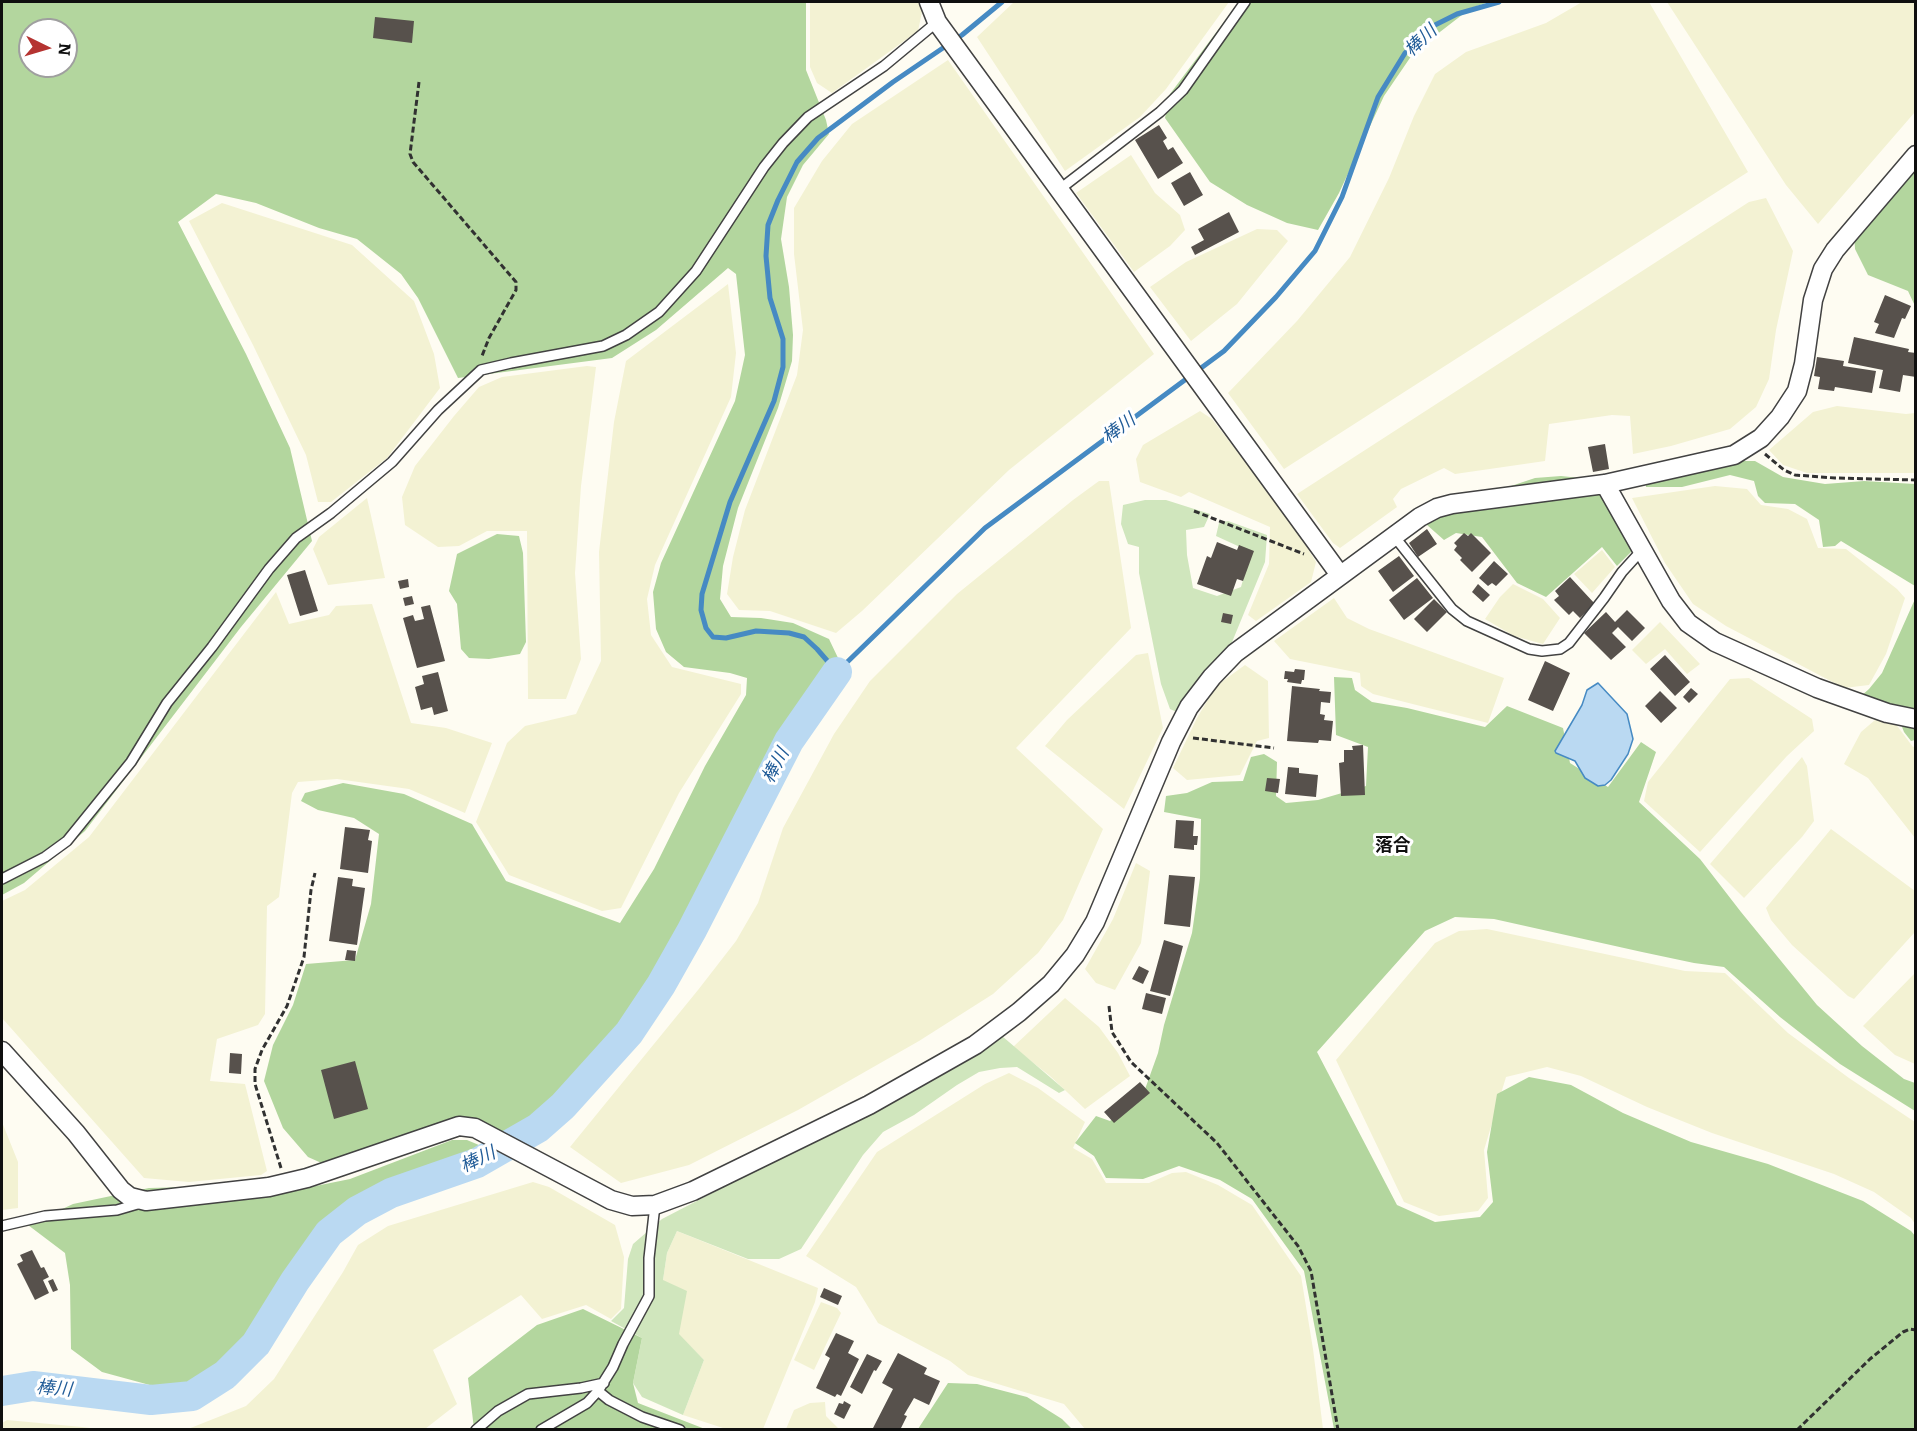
<!DOCTYPE html>
<html>
<head>
<meta charset="utf-8">
<style>
  body { margin:0 }
  #map { position:relative; width:1917px; height:1431px; overflow:hidden; background:#fefcf2; font-family:Bitter,serif }
  canvas { display:block }
  .frame { position:absolute; inset:0; border:3px solid #0f0f0f; pointer-events:none }
  .north { position:absolute; left:18px; top:18px; width:60px; height:60px; box-sizing:border-box; background:#fff; border:2px solid #9f9f9f; border-radius:50%; rotate:95deg; font-size:16px; font-weight:700; line-height:24px; text-align:center; color:#0f0f0f }
  .north::after { content:''; display:block; margin:auto; width:21px; height:27px; background:#b53331; clip-path:polygon(50% 0,100% 100%,50% 72%,0 100%) }
</style>
</head>
<body>
<div id="map">
<canvas width="1917" height="1431"></canvas>
<div class="frame"></div>
<div class="north">N</div>
</div>
<script>
const ctx = document.querySelector('canvas').getContext('2d');
ctx.lineJoin = 'round';
function fill(path, color) {
  ctx.fillStyle = color;
  ctx.fill(path, 'evenodd');
}
function shape(rows) {
  const path = new Path2D();
  for (const r of rows) {
    path.moveTo(r[0], r[1]);
    for (let i = 2; i < r.length; i += 2) path.lineTo(r[i], r[i + 1]);
  }
  return path;
}
function trace(path, color, width, dash) {
  ctx.strokeStyle = color;
  ctx.lineWidth = width;
  ctx.lineCap = dash ? 'butt' : 'round';
  ctx.setLineDash(dash || []);
  ctx.stroke(path);
}
function write(font, color, halo, rows, align = 'center') {
  ctx.font = font + ' Bitter,"Noto Sans JP",serif';
  ctx.lineWidth = 6;
  ctx.setLineDash([]);
  ctx.textBaseline = 'middle';
  ctx.strokeStyle = halo;
  ctx.fillStyle = color;
  for (const [text, x, y, turn = 0] of rows) {
    ctx.save();
    ctx.translate(x, y);
    ctx.rotate((+turn || 0) * Math.PI / 180);
    ctx.textAlign = isNaN(turn) ? turn : align;
    if (halo) ctx.strokeText(text, 0, 0);
    ctx.fillText(text, 0, 0);
    ctx.restore();
  }
}
const farmland = shape([
  [810,2,922,2,923,7,918,31,832,93,817,83,810,67],
  [1014,2,1229,2,1166,89,1140,117,1065,171,977,37],
  [1582,2,1649,2,1748,172,1284,469,1228,393,1297,321,1350,257,1389,178,1414,116,1435,74,1466,52,1546,23],
  [1667,2,1915,2,1915,112,1818,224,1786,185],
  [948,60,1154,354,1009,470,862,611,836,633,770,611,739,610,727,594,733,557,745,510,797,375,803,330,794,254,794,208,822,161,852,124],
  [1131,155,1155,193,1180,215,1185,230,1170,246,1134,272,1076,193],
  [1766,198,1793,251,1776,330,1769,379,1756,407,1730,429,1671,446,1633,454,1630,416,1612,415,1549,424,1545,461,1455,474,1444,468,1401,489,1393,499,1397,507,1340,548,1333,543,1297,494,1749,202],
  [222,203,352,245,414,301,434,354,440,388,387,458,331,502,318,502,306,455,253,345,189,221],
  [1257,229,1277,230,1288,241,1237,304,1191,341,1150,287,1186,262],
  [728,284,736,353,731,397,655,565,647,599,651,635,672,667,741,684,741,694,679,793,621,908,602,911,509,875,476,822,507,743,525,726,576,714,601,661,599,552,614,422,626,361],
  [587,366,596,367,581,486,575,573,581,659,566,699,528,699,527,531,487,531,459,546,438,547,405,525,402,497,415,466,454,416,479,387,502,377],
  [1837,406,1906,414,1915,413,1915,473,1807,473,1783,465,1769,450,1813,412],
  [1200,411,1212,419,1289,518,1316,562,1311,582,1256,621,1248,615,1269,564,1270,527,1189,492,1181,497,1140,482,1136,459,1143,445],
  [1099,481,1109,481,1131,628,1016,748,1103,829,1063,920,1038,953,993,994,919,1041,798,1110,689,1165,621,1183,570,1147,698,990,736,941,758,903,783,828,834,734,870,681,957,594,1073,500],
  [1715,486,1747,489,1761,505,1788,509,1807,519,1818,548,1846,549,1897,589,1905,598,1886,654,1869,685,1844,688,1726,626,1693,604,1665,563,1632,498],
  [367,498,385,578,328,585,313,549,319,537],
  [1602,550,1615,567,1592,593,1574,574],
  [1513,584,1543,599,1560,618,1543,644,1514,636,1485,619,1500,597],
  [276,592,289,624,329,615,336,606,372,604,411,723,446,728,492,743,465,813,409,789,337,779,298,782,292,793,279,897,267,906,265,1014,258,1025,217,1039,210,1081,245,1084,267,1171,261,1175,189,1182,144,1178,2,1018,2,901,25,890,89,837],
  [1334,598,1347,618,1369,629,1504,678,1488,723,1373,694,1361,686,1360,673,1290,659,1274,641],
  [1660,622,1700,664,1687,674,1665,649,1646,664,1632,650],
  [1148,653,1163,728,1124,809,1045,746,1067,720,1136,655],
  [1245,665,1268,681,1269,738,1257,741,1240,775,1187,780,1173,768,1197,718,1216,686],
  [1749,678,1812,719,1814,731,1787,756,1700,852,1644,801,1648,782,1730,679],
  [1875,720,1895,723,1913,747,1915,746,1915,838,1868,778,1844,764,1861,732],
  [1802,757,1807,766,1814,821,1802,837,1744,898,1710,864],
  [1831,829,1915,891,1915,932,1854,999,1848,996,1792,945,1771,920,1766,908],
  [1136,863,1150,871,1141,943,1115,990,1096,983,1085,969,1113,919],
  [1487,929,1685,971,1725,973,1788,1033,1849,1078,1915,1122,1915,1224,1911,1218,1874,1192,1834,1174,1712,1133,1647,1107,1581,1076,1547,1067,1506,1077,1484,1150,1488,1198,1478,1211,1439,1216,1404,1202,1336,1060,1435,943,1459,931],
  [1915,973,1915,1064,1895,1055,1863,1026],
  [1065,998,1099,1027,1118,1053,1130,1076,1085,1109,1050,1076,1013,1047],
  [1009,1073,1038,1088,1085,1122,1073,1148,1092,1159,1106,1183,1149,1183,1172,1173,1186,1172,1218,1185,1252,1205,1301,1276,1313,1349,1323,1429,1085,1429,1064,1404,968,1375,950,1361,878,1323,856,1287,806,1256,877,1152,985,1084],
  [2,1122,18,1162,18,1208,2,1210],
  [533,1182,549,1187,615,1225,624,1257,621,1309,611,1319,586,1305,542,1319,521,1295,433,1350,457,1404,425,1429,188,1429,246,1406,274,1379,343,1272,358,1245,388,1226],
  [677,1231,818,1288,815,1302,763,1429,726,1429,683,1415,704,1360,678,1334,663,1280,667,1253],
  [821,1302,837,1308,841,1313,814,1370,794,1360],
  [825,1402,826,1416,839,1429,786,1429,794,1410,810,1403],
  [7,1420,82,1427,98,1429,2,1429,2,1423]
]);
const green = shape([
  [1145,500,1166,500,1210,514,1204,527,1186,530,1187,555,1193,588,1217,596,1241,587,1251,552,1216,536,1219,523,1228,521,1267,535,1265,562,1230,647,1201,675,1179,713,1170,709,1161,684,1139,573,1139,547,1128,544,1121,524,1123,505],
  [1002,1036,1065,1090,1059,1093,1017,1067,1000,1068,979,1072,957,1085,914,1115,883,1132,863,1155,801,1249,779,1259,748,1259,677,1231,667,1253,663,1280,687,1291,679,1334,704,1360,683,1415,642,1397,633,1383,642,1338,611,1321,624,1308,628,1259,633,1244,662,1219,803,1146]
]);
const forest = shape([
  [2,2,806,2,806,70,826,120,829,134,803,165,787,197,781,239,789,287,793,335,792,361,778,408,738,508,723,566,720,599,731,617,761,618,793,623,829,639,839,660,841,675,797,744,767,798,693,949,666,993,598,1075,530,1145,485,1123,453,1119,383,1142,326,1165,308,1157,283,1128,264,1081,273,1045,293,1005,306,964,355,960,371,904,379,834,354,818,318,810,301,801,305,793,343,783,404,794,472,824,506,881,620,923,654,869,705,766,746,695,747,678,730,673,684,667,666,652,656,629,653,592,661,563,735,401,745,355,736,274,728,268,656,330,612,358,458,378,418,298,401,274,357,239,319,228,256,203,216,194,178,222,246,354,290,448,312,541,241,627,85,831,24,883,2,895],
  [30,30,66,30,66,66,30,66],
  [1239,2,1489,2,1471,8,1414,52,1384,96,1339,193,1318,230,1287,223,1247,205,1210,182,1165,118,1170,94],
  [1915,163,1915,306,1908,291,1868,275,1855,249,1854,232],
  [1735,461,1755,461,1783,477,1825,484,1864,481,1915,484,1915,586,1841,541,1835,546,1823,547,1819,520,1795,504,1765,503,1758,496,1754,481,1730,475,1682,487,1646,487,1646,479],
  [1561,476,1590,479,1611,477,1646,537,1617,566,1602,547,1546,597,1517,583,1482,537,1456,533,1444,540,1427,525,1429,518,1496,491,1535,478],
  [497,534,519,536,523,553,526,642,520,654,489,659,469,658,461,649,457,604,449,591,457,554],
  [1915,599,1915,740,1911,741,1904,732,1895,709,1859,698,1869,689,1882,673],
  [1334,677,1352,678,1355,690,1372,702,1407,708,1485,727,1507,706,1563,728,1570,763,1608,787,1641,742,1656,752,1639,802,1700,859,1741,912,1817,1005,1862,1046,1904,1079,1915,1083,1915,1111,1840,1064,1780,1017,1724,967,1694,963,1642,952,1494,919,1455,917,1425,931,1317,1052,1397,1205,1435,1222,1480,1217,1493,1202,1487,1152,1497,1094,1529,1077,1571,1085,1623,1113,1691,1142,1768,1164,1863,1201,1911,1231,1916,1237,1915,1429,1334,1429,1304,1271,1252,1199,1220,1180,1179,1166,1143,1179,1106,1178,1094,1156,1075,1143,1096,1116,1110,1121,1144,1092,1158,1053,1164,1025,1192,933,1200,878,1201,819,1164,812,1166,796,1187,793,1212,782,1243,781,1251,757,1264,754,1277,762,1276,796,1286,803,1318,800,1366,786,1368,747,1336,735],
  [452,1140,467,1140,486,1148,487,1152,472,1159,397,1186,361,1202,329,1226,300,1260,251,1337,228,1362,197,1385,157,1387,102,1372,71,1349,70,1285,65,1253,28,1225,73,1204,149,1188,226,1186,291,1191,350,1179],
  [583,1309,642,1338,633,1383,638,1403,705,1429,474,1429,468,1378,537,1325],
  [948,1383,977,1384,1027,1397,1062,1419,1072,1429,918,1429]
]);
const water = shape([
  [1598,683,1627,714,1633,739,1628,754,1611,780,1605,785,1598,786,1585,778,1575,761,1556,753,1555,751,1582,705,1587,690,1598,683]
]);
const stream = shape([
  [1002,2,962,35,893,82,818,138,797,162,778,200,768,225,766,256,770,298,783,339,783,367,774,401,730,502,702,594,701,610,706,628,713,637,726,638,756,631,789,633,804,637,817,649,837,672,985,528,1224,351,1276,297,1315,251,1342,197,1378,97,1405,53,1435,25,1457,14,1499,2]
]);
const river = shape([
  [2,1391,33,1386,151,1400,192,1396,225,1375,256,1344,295,1281,329,1233,357,1211,391,1193,477,1163,538,1128,563,1106,629,1033,661,985,692,930,789,741,837,672]
]);
const building = shape([
  [375,17,414,21,412,43,373,38],
  [1159,125,1167,138,1163,141,1168,150,1173,147,1183,163,1158,179,1135,140],
  [1190,172,1203,195,1184,206,1171,183],
  [1229,212,1239,232,1195,255,1191,247,1204,240,1198,229],
  [1885,295,1911,306,1905,319,1902,318,1894,338,1875,333,1879,324,1874,322],
  [1854,337,1909,349,1908,352,1916,353,1916,377,1903,375,1900,392,1879,388,1883,370,1848,363],
  [1817,357,1844,361,1843,366,1876,371,1872,393,1835,387,1834,391,1818,389,1820,377,1814,376],
  [1605,444,1609,469,1593,472,1588,447],
  [1427,529,1437,544,1418,557,1409,543],
  [1464,533,1468,536,1471,533,1491,553,1472,572,1460,560,1462,558,1454,550,1457,546,1454,543],
  [1217,542,1237,550,1239,545,1254,551,1243,581,1237,579,1231,596,1197,584,1207,556,1211,558],
  [1399,556,1414,576,1393,592,1378,571],
  [1494,561,1508,574,1496,586,1492,583,1488,586,1479,578],
  [305,570,318,611,300,616,287,575],
  [1570,577,1595,604,1580,618,1573,611,1569,615,1554,600,1559,596,1555,591],
  [1417,578,1433,598,1404,620,1389,600],
  [408,579,409,587,400,589,398,581],
  [1478,584,1490,595,1483,602,1472,592],
  [412,596,414,604,405,606,403,598],
  [1434,599,1447,612,1427,632,1414,619],
  [430,605,445,661,417,668,403,618,413,615,415,621,424,619,421,607],
  [1627,610,1645,628,1632,641,1618,627,1612,633,1626,647,1611,660,1584,633,1606,612,1615,622],
  [1223,613,1233,615,1231,624,1221,622],
  [1665,655,1690,682,1675,696,1650,669],
  [1545,661,1570,673,1553,711,1528,700],
  [1295,669,1305,670,1304,680,1302,680,1301,684,1287,682,1288,679,1284,679,1285,671,1294,672],
  [438,672,448,711,434,715,432,707,421,710,415,687,424,684,422,676],
  [1292,686,1320,689,1319,691,1331,692,1330,703,1321,702,1320,714,1325,715,1324,720,1333,721,1331,741,1319,740,1318,743,1287,741],
  [1691,688,1698,694,1689,703,1683,697],
  [1660,691,1677,708,1661,723,1645,706],
  [1363,745,1365,795,1341,796,1339,763,1344,762,1344,750,1353,750,1352,746],
  [1288,767,1299,768,1299,773,1318,775,1316,797,1285,794],
  [1267,778,1280,779,1278,793,1265,791],
  [1176,820,1194,821,1193,836,1198,836,1197,845,1194,845,1194,850,1174,848],
  [345,827,370,830,368,840,372,841,368,873,340,869],
  [1169,875,1195,877,1190,927,1164,924],
  [338,877,353,879,352,886,365,888,357,945,329,941],
  [1164,940,1183,946,1170,996,1150,991],
  [347,950,356,951,355,961,345,960],
  [1139,966,1149,971,1143,984,1132,979],
  [1146,993,1166,998,1162,1014,1142,1009],
  [230,1053,242,1054,241,1074,229,1073],
  [355,1061,368,1109,334,1119,321,1070],
  [1140,1082,1150,1093,1114,1123,1104,1112],
  [32,1250,41,1268,44,1267,49,1277,43,1280,49,1293,35,1300,17,1264,23,1261,20,1255],
  [53,1279,58,1290,53,1292,48,1281],
  [824,1288,842,1296,838,1305,820,1297],
  [836,1333,854,1341,848,1353,859,1359,841,1396,837,1394,835,1397,816,1388,830,1358,825,1355],
  [898,1353,927,1368,924,1374,940,1381,929,1405,914,1398,904,1415,907,1416,900,1430,872,1430,893,1389,882,1383],
  [867,1354,882,1361,876,1371,874,1370,862,1394,850,1387],
  [844,1401,851,1405,844,1419,834,1414,839,1403,843,1404]
]);
const path = shape([
  [419,82,410,154,413,162,516,282,516,290,489,338,482,356],
  [1765,454,1784,470,1795,475,1835,478,1916,480],
  [1194,511,1304,554],
  [1193,738,1274,748],
  [1109,1006,1112,1032,1131,1062,1217,1143,1298,1246,1311,1271,1338,1430],
  [281,1168,255,1084,255,1069,262,1050,287,1006,304,957,311,890,315,873],
  [1797,1430,1870,1359,1903,1332,1910,1329,1916,1330]
]);
const lane = shape([
  [1060,189,1160,112,1183,90,1245,2],
  [1394,536,1452,609,1467,621,1529,649,1542,651,1560,649,1569,643,1604,598,1622,572,1642,550],
  [2,879,45,857,67,841,131,762,167,703,212,647,269,569,296,538,331,513,392,462,438,410,481,370,511,363,603,346,626,335,659,312,696,271,764,167,783,143,808,117,884,66,937,22],
  [2,1226,45,1216,117,1210,141,1203],
  [598,1391,609,1400,642,1417,680,1430],
  [476,1430,498,1411,528,1394,581,1388,604,1383],
  [541,1430,587,1403,598,1391,613,1367,623,1344,649,1296,649,1258,655,1205]
]);
const street = shape([
  [929,2,937,22,1340,575],
  [1605,484,1671,601,1688,623,1715,642,1817,688,1887,713,1916,719],
  [2,1051,76,1133,121,1190,130,1197,146,1201,269,1187,307,1178,459,1126,475,1128,611,1200,632,1206,655,1205,693,1191,869,1105,975,1045,1019,1012,1051,984,1075,955,1095,922,1171,742,1189,707,1212,677,1235,653,1420,517,1437,508,1452,504,1605,484,1734,455,1761,438,1780,417,1797,391,1804,364,1813,300,1823,269,1835,250,1916,155]
]);
const waterNames = [
  ["棒川",1421,41,-43],
  ["棒川",1119,429,-37],
  ["棒川",776,766,-62],
  ["棒川",478,1160,-25],
  ["棒川",54,1389,5]
];
const neighbourhoodNames = [
  ["落合",1393,846]
];
fill(farmland, '#f3f2d3');
fill(green, '#d0e6bd');
fill(forest, '#b3d69e');
fill(water, '#bad9f2');
trace(water, '#468ac3', 1.5);
trace(stream, '#468ac3', 5);
trace(river, '#bad9f2', 30);
fill(building, '#57514c');
trace(lane, '#424242', 12);
trace(street, '#424242', 21);
trace(path, '#313131', 3, [6, 3]);
trace(lane, '#fff', 9);
trace(street, '#fff', 18);
write('italic 18px', '#215c98', '#fff', waterNames);
write('bold 18px', '#0f0f0f', '#fff', neighbourhoodNames);
</script>
</body>
</html>
